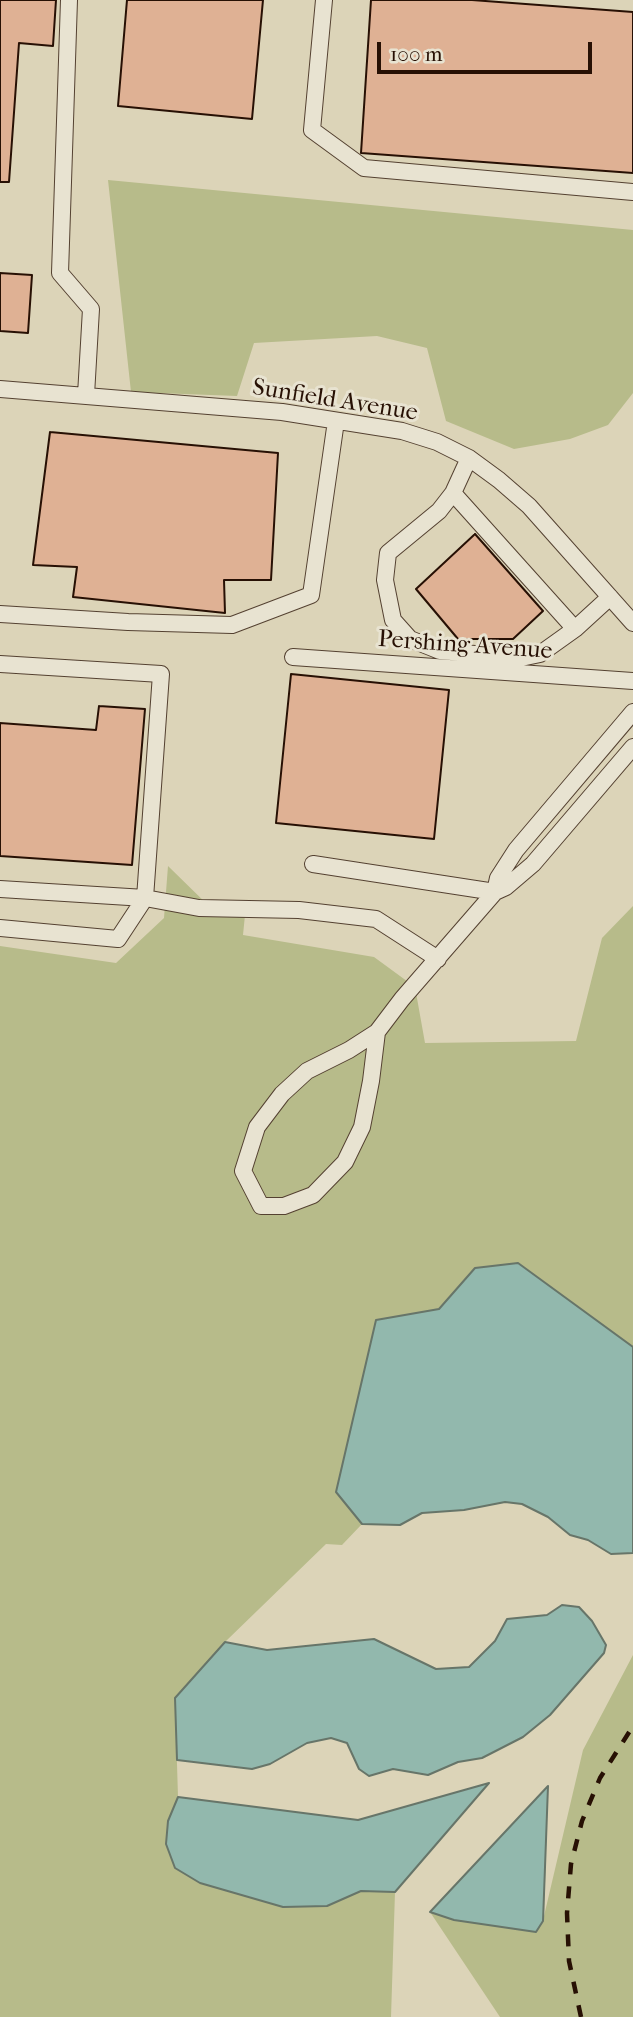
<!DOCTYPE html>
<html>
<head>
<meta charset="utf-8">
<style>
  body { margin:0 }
  #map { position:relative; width:633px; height:2017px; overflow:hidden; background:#dcd4b8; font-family:"IM FELL French Canon",serif }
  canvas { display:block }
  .scale { position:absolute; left:377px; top:42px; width:215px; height:32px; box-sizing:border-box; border:4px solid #271004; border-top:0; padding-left:9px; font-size:21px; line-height:24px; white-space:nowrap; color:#271004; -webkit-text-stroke:5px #e8e3d1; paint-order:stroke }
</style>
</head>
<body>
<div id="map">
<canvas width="633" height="2017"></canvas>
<div class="scale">100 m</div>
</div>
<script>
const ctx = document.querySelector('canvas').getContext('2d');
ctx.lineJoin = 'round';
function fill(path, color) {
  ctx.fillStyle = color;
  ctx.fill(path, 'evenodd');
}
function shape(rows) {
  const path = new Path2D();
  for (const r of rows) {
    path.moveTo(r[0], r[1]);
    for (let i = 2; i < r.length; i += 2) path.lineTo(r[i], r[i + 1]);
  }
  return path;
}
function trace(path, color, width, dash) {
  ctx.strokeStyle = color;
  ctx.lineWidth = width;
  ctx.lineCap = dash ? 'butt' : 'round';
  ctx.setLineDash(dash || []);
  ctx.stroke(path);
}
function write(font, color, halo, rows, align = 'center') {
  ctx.font = font + ' "IM FELL French Canon",serif';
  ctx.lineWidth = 6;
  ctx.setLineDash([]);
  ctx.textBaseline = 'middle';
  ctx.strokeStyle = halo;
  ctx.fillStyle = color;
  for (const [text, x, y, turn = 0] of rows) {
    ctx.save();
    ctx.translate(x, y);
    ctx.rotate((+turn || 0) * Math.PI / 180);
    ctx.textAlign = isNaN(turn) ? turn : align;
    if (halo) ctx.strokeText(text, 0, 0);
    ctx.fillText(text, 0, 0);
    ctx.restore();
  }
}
const green = shape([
  [108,180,633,230,633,393,608,425,570,439,514,449,446,421,427,348,377,336,254,343,237,396,131,392],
  [168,866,214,911,246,905,243,935,374,957,415,987,425,1043,576,1041,602,938,633,906,633,1347,518,1263,475,1268,440,1309,376,1320,336,1492,362,1524,342,1545,326,1544,225,1642,175,1698,178,1797,358,1820,489,1783,395,1892,391,2017,0,2017,0,946,116,963,164,918],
  [633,1655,633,2017,500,2017,430,1912,548,1786,544,1916,583,1750]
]);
const water = shape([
  [518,1263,633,1347,633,1553,611,1554,588,1540,570,1535,548,1517,522,1504,505,1502,464,1510,422,1513,400,1525,362,1524,336,1492,376,1320,439,1309,475,1268,518,1263],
  [562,1605,579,1607,592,1621,606,1645,604,1653,550,1715,523,1737,482,1758,458,1762,428,1775,393,1769,369,1776,359,1769,347,1743,331,1738,307,1743,270,1764,252,1769,177,1760,175,1698,225,1642,267,1650,374,1639,436,1669,469,1667,495,1641,507,1619,547,1615,562,1605],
  [489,1783,395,1892,361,1891,327,1906,283,1907,200,1883,175,1868,166,1844,168,1821,178,1797,358,1820,489,1783],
  [548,1786,543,1921,536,1932,454,1920,430,1912,548,1786]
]);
const building = shape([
  [0,0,56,0,53,46,19,43,9,182,0,182,0,0],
  [127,0,263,0,252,119,118,106,127,0],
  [371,0,472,0,633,12,633,173,361,153,371,0],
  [0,273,32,275,28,333,0,331,0,273],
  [50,432,278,453,271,580,224,580,225,613,73,597,77,567,33,565,50,432],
  [475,534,543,611,513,639,458,639,416,589,475,534],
  [291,674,449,690,434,839,276,823,291,674],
  [99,706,145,709,132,865,0,856,0,723,96,730,99,706]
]);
const minor = shape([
  [69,0,60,273,91,309,86,395],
  [324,0,312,130,364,168,633,192],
  [0,389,282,412,402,431,437,442,469,458,499,480,529,506,633,623],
  [469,458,453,493,439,511,388,553,385,580,393,620,410,639,440,651,521,658,540,654,575,629,610,597],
  [453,493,575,629],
  [0,614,128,622,232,625,311,595,336,421],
  [293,657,633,681],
  [0,664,161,674,145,898,0,889],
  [313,864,495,892],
  [495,892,506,887,533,864,633,747],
  [0,928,118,939,145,898,199,908,299,910,376,919,438,959],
  [377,1032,371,1081,362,1127,345,1162,313,1195,284,1206,261,1206,243,1171,257,1127,282,1094,307,1071,349,1050,377,1032,402,999,495,892,498,878,516,850,633,712]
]);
const rail = shape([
  [581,2017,569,1961,567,1913,571,1864,582,1821,600,1778,633,1726]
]);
const streetNames = [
  ["Sunfield Avenue",335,401,9],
  ["Pershing Avenue",465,646,4]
];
fill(green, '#b7bb8a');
fill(water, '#92b8ad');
trace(water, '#677569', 2);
fill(building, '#dfb194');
trace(building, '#271004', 2);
trace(minor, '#544131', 18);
trace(minor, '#e8e3d1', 16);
trace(rail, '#271004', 4.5, [12, 12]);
write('24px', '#271004', '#e8e3d1', streetNames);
</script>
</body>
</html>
